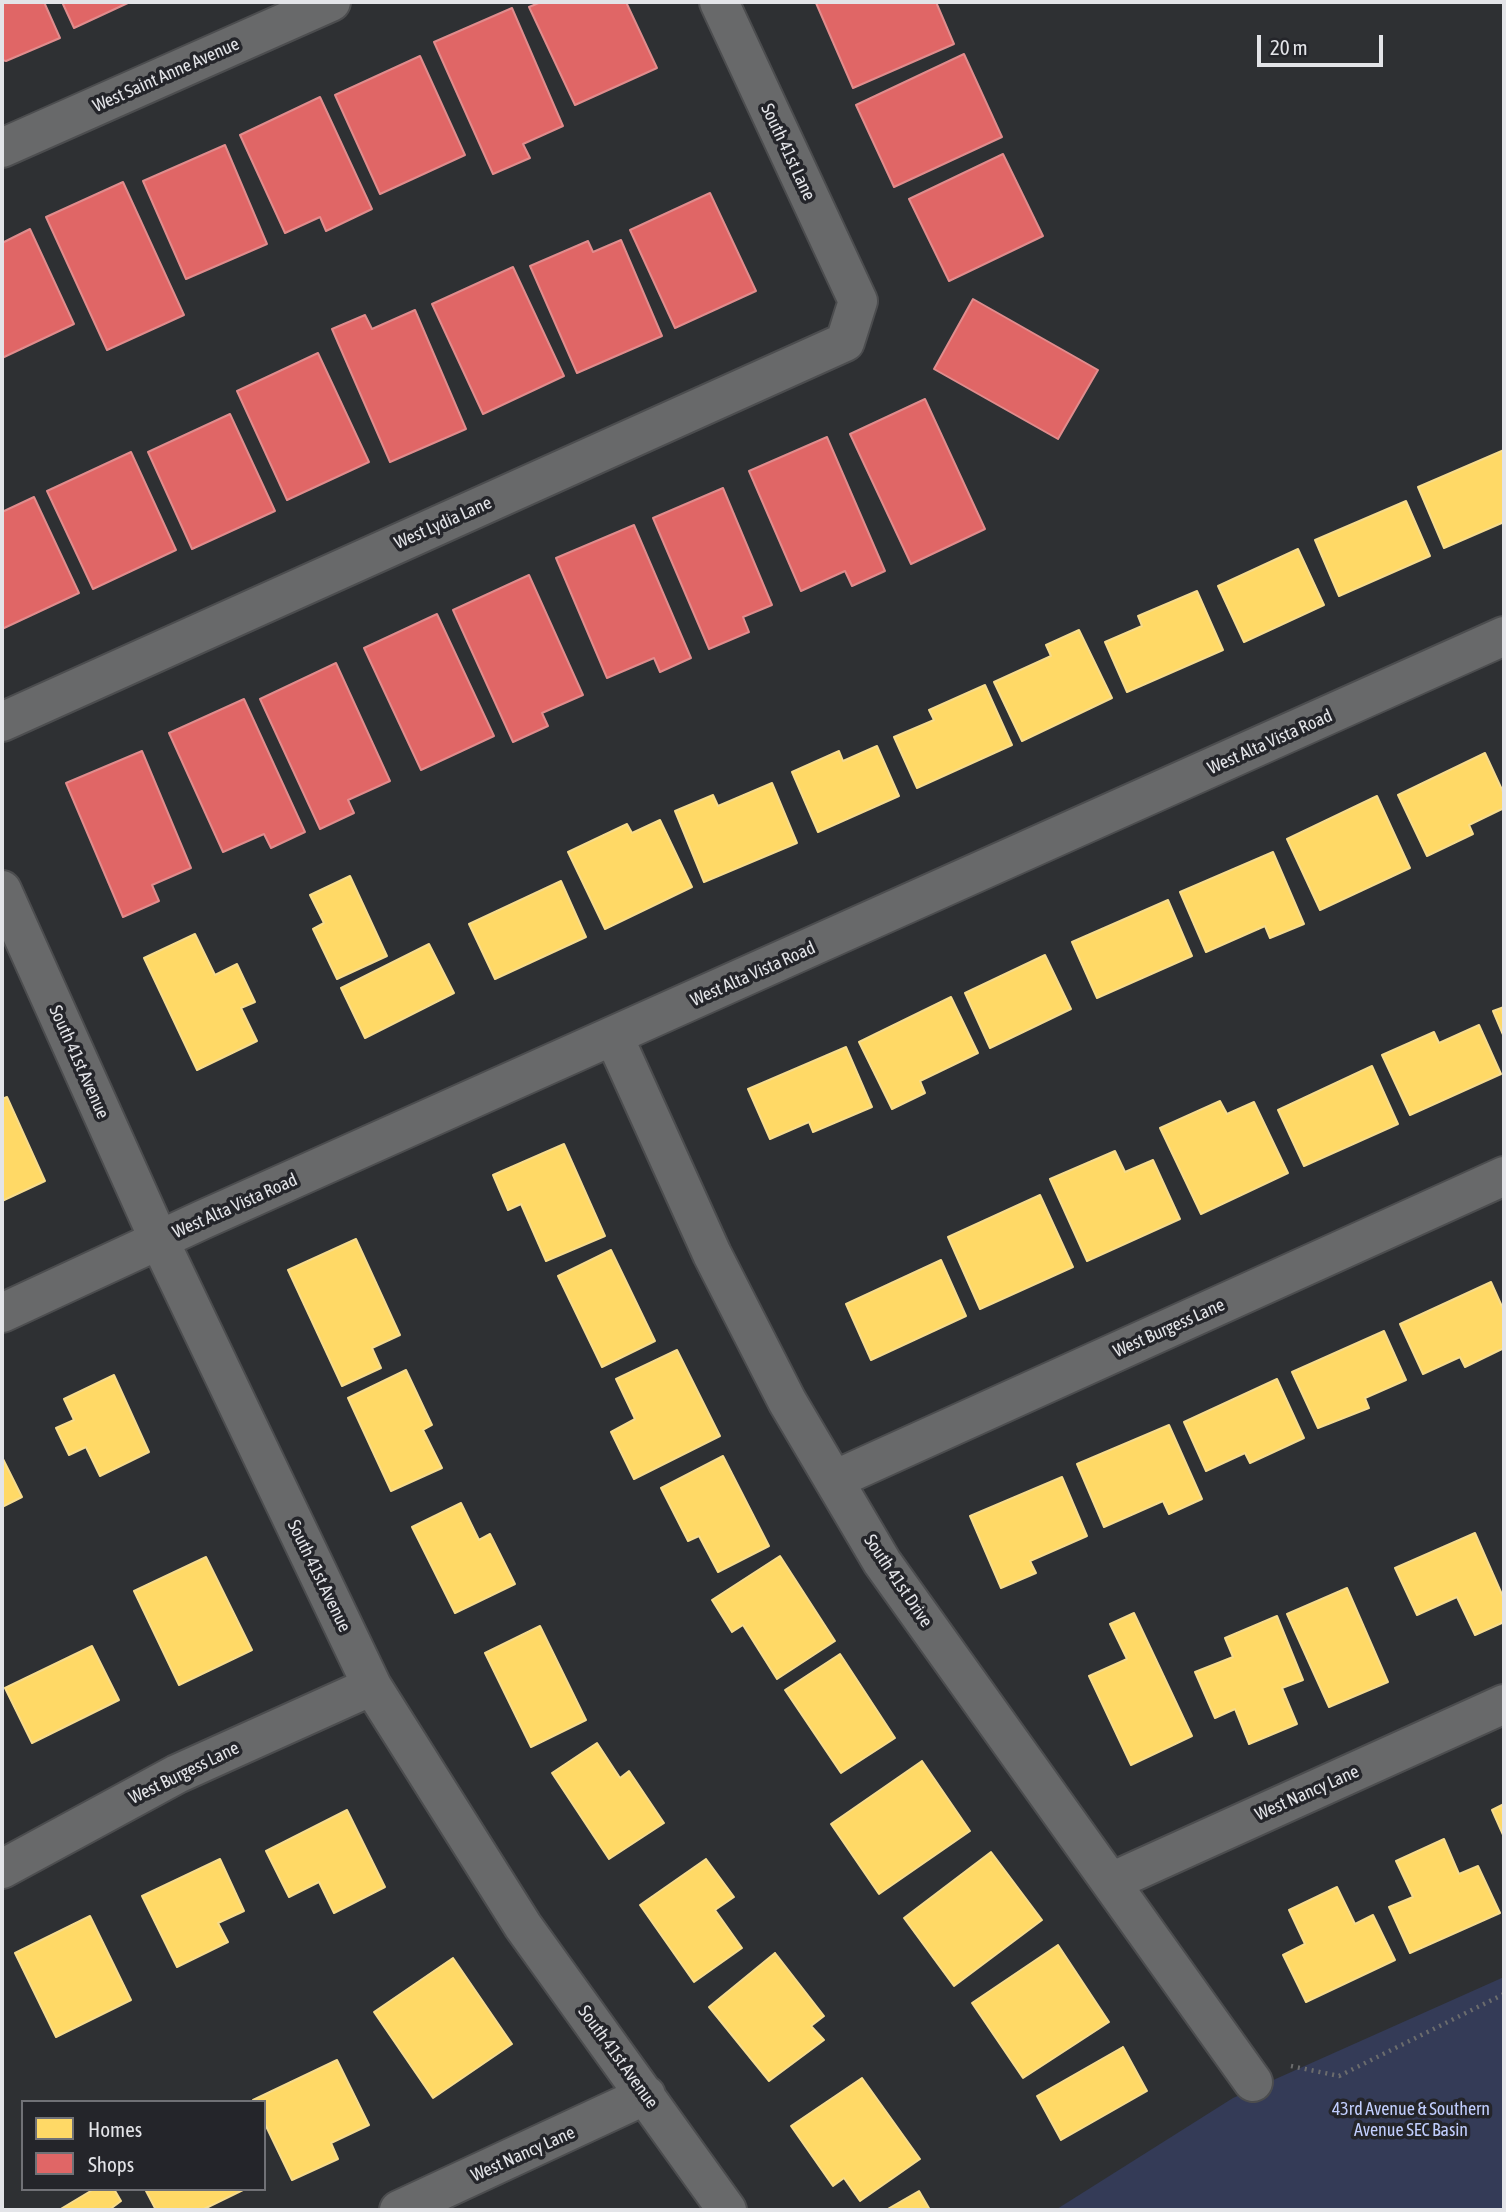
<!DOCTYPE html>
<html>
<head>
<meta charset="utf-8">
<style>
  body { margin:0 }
  #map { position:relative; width:1506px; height:2212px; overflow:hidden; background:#2e3033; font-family:"Asap Condensed",sans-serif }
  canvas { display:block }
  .frame { position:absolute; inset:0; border:4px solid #e3e4e8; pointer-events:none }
  .legend { position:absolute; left:21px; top:2100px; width:245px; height:91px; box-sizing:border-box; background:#24252a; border:2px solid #707176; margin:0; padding:9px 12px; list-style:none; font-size:21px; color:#e3e4e8 }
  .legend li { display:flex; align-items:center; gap:14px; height:35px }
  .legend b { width:35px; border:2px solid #707176 }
  .scale { position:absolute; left:1257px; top:35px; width:126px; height:32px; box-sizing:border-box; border:4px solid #e3e4e8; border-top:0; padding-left:9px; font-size:21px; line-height:24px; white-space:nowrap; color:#e3e4e8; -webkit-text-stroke:5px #24252a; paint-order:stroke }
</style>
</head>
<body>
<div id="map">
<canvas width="1506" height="2212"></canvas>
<div class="frame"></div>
<ul class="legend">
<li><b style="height:19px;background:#ffd966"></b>Homes</li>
<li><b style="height:19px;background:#e06666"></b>Shops</li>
</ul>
<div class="scale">20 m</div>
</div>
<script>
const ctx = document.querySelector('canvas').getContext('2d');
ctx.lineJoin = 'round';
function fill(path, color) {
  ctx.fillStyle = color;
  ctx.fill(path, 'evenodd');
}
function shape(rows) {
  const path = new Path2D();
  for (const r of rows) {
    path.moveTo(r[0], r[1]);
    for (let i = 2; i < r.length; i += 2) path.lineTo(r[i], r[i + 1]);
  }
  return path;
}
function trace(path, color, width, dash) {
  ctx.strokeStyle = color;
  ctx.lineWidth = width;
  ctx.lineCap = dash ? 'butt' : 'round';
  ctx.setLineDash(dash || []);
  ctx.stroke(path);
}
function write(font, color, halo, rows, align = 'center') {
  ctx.font = font + ' "Asap Condensed",sans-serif';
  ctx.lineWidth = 7;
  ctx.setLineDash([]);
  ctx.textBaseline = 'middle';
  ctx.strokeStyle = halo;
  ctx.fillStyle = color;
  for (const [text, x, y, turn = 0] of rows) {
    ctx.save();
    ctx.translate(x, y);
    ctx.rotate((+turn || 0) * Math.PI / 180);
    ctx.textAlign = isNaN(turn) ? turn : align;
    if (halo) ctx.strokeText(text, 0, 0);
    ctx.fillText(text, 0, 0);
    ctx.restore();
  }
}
const green = shape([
  [1504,1977,1504,2210,1057,2209,1233,2098]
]);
const homes = shape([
  [1504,450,1504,522,1444,548,1418,487,1504,450],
  [1406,501,1430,556,1339,596,1315,540,1406,501],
  [1298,549,1324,605,1244,642,1218,586,1298,549],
  [1197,591,1223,650,1127,692,1105,642,1142,626,1138,616,1197,591],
  [1079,630,1112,698,1022,741,994,682,1051,656,1046,645,1079,630],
  [985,685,1012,745,917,788,894,737,934,720,929,710,985,685],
  [877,746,899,796,818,832,792,772,839,751,843,761,877,746],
  [1485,753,1504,794,1504,808,1469,825,1473,834,1427,856,1398,795,1485,753],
  [772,783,797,843,704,882,675,811,713,795,718,806,772,783],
  [1377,796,1410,868,1320,910,1287,839,1377,796],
  [660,820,692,887,605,929,568,852,627,824,632,833,660,820],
  [1273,852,1304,924,1270,938,1265,926,1206,952,1180,892,1273,852],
  [350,876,387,956,337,979,313,929,324,923,310,895,350,876],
  [561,881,586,937,495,979,469,924,561,881],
  [1168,900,1192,956,1097,998,1072,942,1168,900],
  [195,934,215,975,237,964,255,1002,241,1008,257,1041,197,1070,144,958,195,934],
  [429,944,454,993,365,1038,341,988,429,944],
  [1045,955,1071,1009,990,1048,965,993,1045,955],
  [951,997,978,1053,920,1081,925,1093,892,1109,859,1042,951,997],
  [1504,1007,1504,1037,1493,1011,1504,1007],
  [1479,1025,1501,1074,1410,1115,1382,1055,1434,1032,1439,1043,1479,1025],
  [846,1047,872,1107,813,1132,809,1122,770,1139,748,1089,846,1047],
  [1372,1066,1398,1124,1304,1166,1278,1110,1372,1066],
  [7,1097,45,1181,2,1201,2,1099,7,1097],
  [1220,1101,1227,1114,1254,1102,1288,1173,1201,1214,1160,1128,1220,1101],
  [564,1144,605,1236,546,1261,521,1204,508,1210,493,1175,564,1144],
  [1115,1151,1125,1172,1153,1160,1180,1219,1087,1261,1050,1179,1115,1151],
  [1040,1195,1073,1267,980,1309,948,1237,1040,1195],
  [356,1239,400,1335,372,1348,381,1368,342,1386,288,1270,356,1239],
  [611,1250,655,1341,602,1367,558,1276,611,1250],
  [941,1260,966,1316,871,1360,846,1304,941,1260],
  [1491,1282,1504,1311,1504,1348,1465,1367,1460,1357,1423,1374,1400,1324,1491,1282],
  [1384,1331,1406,1380,1365,1398,1369,1408,1318,1428,1292,1372,1384,1331],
  [677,1350,720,1436,634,1479,611,1432,635,1419,616,1379,677,1350],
  [406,1370,432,1425,423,1430,442,1468,391,1491,348,1398,406,1370],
  [114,1375,149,1452,100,1476,86,1447,69,1455,56,1428,74,1420,64,1399,114,1375],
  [1277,1379,1304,1438,1250,1463,1245,1453,1206,1471,1184,1422,1277,1379],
  [1169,1425,1202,1499,1169,1514,1163,1501,1104,1527,1077,1464,1169,1425],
  [723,1456,769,1546,718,1572,699,1536,688,1541,661,1488,723,1456],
  [2,1457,22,1497,2,1507,2,1457],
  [1062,1477,1087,1536,1030,1561,1036,1573,1001,1588,970,1516,1062,1477],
  [461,1503,479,1540,490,1534,515,1584,455,1613,412,1527,461,1503],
  [1475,1533,1504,1599,1504,1622,1475,1635,1457,1597,1417,1615,1395,1568,1475,1533],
  [780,1556,835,1641,777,1679,743,1625,732,1632,712,1600,780,1556],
  [206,1557,252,1650,179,1685,134,1591,206,1557],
  [1347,1588,1388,1682,1329,1707,1287,1614,1347,1588],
  [1134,1613,1192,1736,1131,1765,1089,1676,1127,1659,1110,1624,1134,1613],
  [1277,1616,1303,1680,1282,1688,1297,1724,1249,1744,1235,1709,1215,1718,1195,1672,1233,1657,1225,1638,1277,1616],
  [540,1626,586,1720,531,1747,485,1653,540,1626],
  [92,1646,119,1700,32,1743,5,1688,92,1646],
  [840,1654,895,1738,841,1773,785,1690,840,1654],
  [597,1743,620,1778,629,1771,664,1823,609,1859,552,1773,597,1743],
  [922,1761,970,1831,879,1894,831,1824,922,1761],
  [1504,1804,1504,1837,1492,1810,1504,1804],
  [347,1810,385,1887,334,1913,319,1882,289,1897,266,1851,347,1810],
  [1444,1839,1459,1874,1478,1866,1500,1913,1410,1953,1389,1907,1413,1897,1396,1861,1444,1839],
  [991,1852,1042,1920,954,1986,904,1918,991,1852],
  [220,1859,244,1911,218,1923,228,1942,177,1967,142,1896,220,1859],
  [706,1859,734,1897,715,1910,742,1948,694,1982,640,1905,706,1859],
  [1337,1887,1355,1924,1373,1915,1395,1960,1306,2002,1283,1955,1305,1944,1289,1910,1337,1887],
  [90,1916,131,2000,56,2037,15,1953,90,1916],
  [1058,1945,1109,2022,1023,2078,972,2003,1058,1945],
  [775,1953,824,2016,811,2026,824,2040,769,2081,709,2007,775,1953],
  [453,1958,512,2044,433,2098,374,2012,453,1958],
  [1123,2047,1147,2091,1061,2140,1037,2096,1123,2047],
  [337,2060,369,2125,331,2143,338,2159,292,2180,264,2122,264,2102,253,2100,337,2060],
  [862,2078,920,2159,860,2201,844,2178,833,2186,791,2126,862,2078],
  [94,2189,114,2189,121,2201,109,2210,59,2210,94,2189],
  [145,2189,245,2189,202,2210,156,2210,145,2189],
  [919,2191,930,2210,886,2210,919,2191]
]);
const shops = shape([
  [2,2,44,2,60,38,6,61,2,60,2,2],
  [62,2,130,2,74,28,62,2],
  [541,2,626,2,657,68,575,105,529,7,541,2],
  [820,2,936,2,954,44,853,88,816,3,820,2],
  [512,8,563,126,523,144,530,158,493,174,434,42,512,8],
  [964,54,1002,137,894,187,856,105,964,54],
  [420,56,465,155,380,194,335,95,420,56],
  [320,97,372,209,326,231,320,217,285,233,240,135,320,97],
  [225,145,267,244,186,279,143,181,225,145],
  [1003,154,1043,236,949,281,909,199,1003,154],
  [123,182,184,315,107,350,46,217,123,182],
  [710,193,756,291,675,328,630,230,710,193],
  [30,229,74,324,2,358,2,243,30,229],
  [621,240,662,336,577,373,530,266,588,241,593,252,621,240],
  [513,267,564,376,483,414,432,304,513,267],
  [973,299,1098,370,1058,439,934,369,973,299],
  [415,310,466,429,390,462,332,329,365,315,372,329,415,310],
  [318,353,369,462,287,500,237,391,318,353],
  [925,399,985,529,911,564,850,434,925,399],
  [230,414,275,511,192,549,148,452,230,414],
  [827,437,885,571,852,586,845,571,801,591,749,471,827,437],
  [131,452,176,550,93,589,47,491,131,452],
  [723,488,772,605,743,617,749,632,709,649,653,518,723,488],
  [34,497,79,593,2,629,2,512,34,497],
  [634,525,691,658,660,672,654,658,607,678,556,558,634,525],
  [529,575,583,695,542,713,548,726,513,742,453,610,529,575],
  [437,614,494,736,421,770,364,648,437,614],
  [336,663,390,781,348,800,354,813,320,829,260,699,336,663],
  [244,699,305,832,271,848,264,834,223,852,169,733,244,699],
  [142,751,191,868,152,885,159,901,123,917,66,783,142,751]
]);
const path = shape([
  [1291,2066,1339,2076,1504,1994]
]);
const minor = shape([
  [2,148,331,2],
  [2,722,845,342,858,301,719,2],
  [2,890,159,1240,372,1686,523,1926,727,2210],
  [614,1037,712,1254,787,1401,882,1562,1253,2082],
  [2,1313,202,1220,1504,636],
  [834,1480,1504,1176],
  [2,1869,177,1774,372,1686],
  [1111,1882,1504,1704],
  [399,2210,646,2095]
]);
const streetNames = [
  ["West Saint Anne Avenue",166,75,-24],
  ["South 41st Lane",788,152,65],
  ["West Lydia Lane",443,523,-24],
  ["West Alta Vista Road",1270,742,-24],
  ["West Alta Vista Road",753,974,-24],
  ["South 41st Avenue",79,1062,66],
  ["West Alta Vista Road",235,1206,-24],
  ["West Burgess Lane",1169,1328,-24],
  ["South 41st Avenue",319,1576,64],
  ["South 41st Drive",898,1581,56],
  ["West Burgess Lane",184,1773,-26],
  ["West Nancy Lane",1307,1793,-24],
  ["South 41st Avenue",618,2057,54],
  ["West Nancy Lane",523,2154,-24]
];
const parkNames = [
  ["43rd Avenue & Southern",1411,2109],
  ["Avenue SEC Basin",1411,2130]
];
fill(green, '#343b57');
fill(homes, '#ffd966');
trace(homes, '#f7dc8d', 2);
fill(shops, '#e06666');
trace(shops, '#e18c8d', 2);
trace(minor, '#4c4d4f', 42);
trace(path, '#6b6c6d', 4.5, [2, 5]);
trace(minor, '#68696a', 38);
write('18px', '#e3e4e8', '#24252a', streetNames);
write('18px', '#c1cefd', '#24252a', parkNames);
</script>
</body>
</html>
